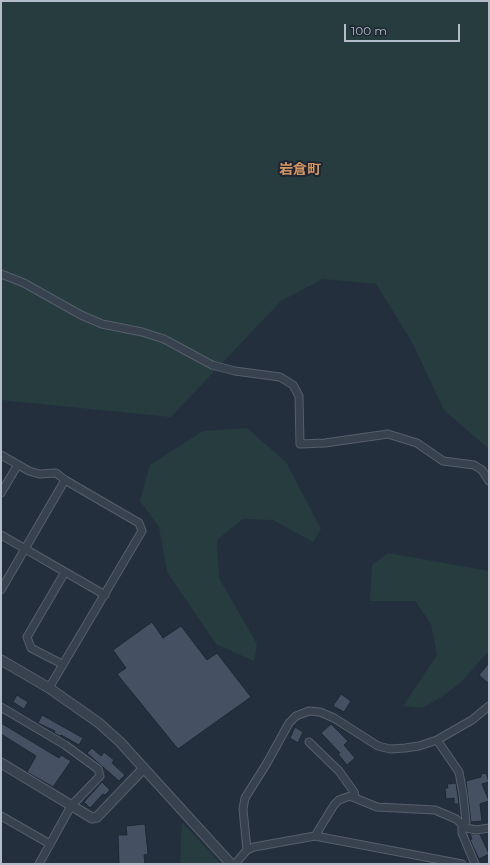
<!DOCTYPE html>
<html>
<head>
<meta charset="utf-8">
<style>
  body { margin:0 }
  #map { position:relative; width:490px; height:865px; overflow:hidden; background:#242f3e; font-family:Montserrat,sans-serif }
  canvas { display:block }
  .frame { position:absolute; inset:0; border:2px solid #b4bcc9; pointer-events:none }
  .scale { position:absolute; left:344px; top:24px; width:116px; height:18px; box-sizing:border-box; border:2px solid #b4bcc9; border-top:0; padding-left:5px; font-size:12px; line-height:14px; white-space:nowrap; color:#b4bcc9; -webkit-text-stroke:3px #1d2633; paint-order:stroke }
</style>
</head>
<body>
<div id="map">
<canvas width="490" height="865"></canvas>
<div class="frame"></div>
<div class="scale">100 m</div>
</div>
<script>
const ctx = document.querySelector('canvas').getContext('2d');
ctx.lineJoin = 'round';
function fill(path, color) {
  ctx.fillStyle = color;
  ctx.fill(path, 'evenodd');
}
function shape(rows) {
  const path = new Path2D();
  for (const r of rows) {
    path.moveTo(r[0], r[1]);
    for (let i = 2; i < r.length; i += 2) path.lineTo(r[i], r[i + 1]);
  }
  return path;
}
function trace(path, color, width, dash) {
  ctx.strokeStyle = color;
  ctx.lineWidth = width;
  ctx.lineCap = dash ? 'butt' : 'round';
  ctx.setLineDash(dash || []);
  ctx.stroke(path);
}
function write(font, color, halo, rows, align = 'center') {
  ctx.font = font + ' Montserrat,"Noto Sans JP",sans-serif';
  ctx.lineWidth = 4;
  ctx.setLineDash([]);
  ctx.textBaseline = 'middle';
  ctx.strokeStyle = halo;
  ctx.fillStyle = color;
  for (const [text, x, y, turn = 0] of rows) {
    ctx.save();
    ctx.translate(x, y);
    ctx.rotate((+turn || 0) * Math.PI / 180);
    ctx.textAlign = isNaN(turn) ? turn : align;
    if (halo) ctx.strokeText(text, 0, 0);
    ctx.fillText(text, 0, 0);
    ctx.restore();
  }
}
const green = shape([
  [1,1,489,1,489,449,444,410,412,342,376,284,323,279,281,301,171,417,1,400],
  [247,428,286,462,321,529,313,542,273,520,243,519,217,540,219,578,257,644,254,661,216,644,167,572,159,527,140,501,150,465,203,431],
  [388,553,489,571,489,651,461,682,443,696,422,708,403,706,437,655,431,624,415,601,370,601,372,565],
  [182,822,221,864,180,864]
]);
const building = shape([
  [152,622,163,638,181,626,207,660,217,653,251,697,178,749,117,674,126,668,113,650,152,622],
  [489,663,489,684,479,675,489,663],
  [341,694,351,701,344,712,333,706,341,694],
  [17,695,28,702,24,709,13,702,17,695],
  [42,715,83,738,79,745,61,735,60,736,54,733,55,731,38,723,42,715],
  [1,723,59,758,61,755,71,761,53,787,27,772,36,756,1,734,1,723],
  [331,724,348,741,344,745,355,758,347,765,338,754,340,753,321,733,331,724],
  [295,727,303,732,298,743,290,738,295,727],
  [92,748,101,756,104,752,114,760,112,763,125,775,119,781,87,753,92,748],
  [486,773,489,782,482,784,489,801,480,804,482,821,471,822,466,781,481,777,481,774,486,773],
  [102,782,110,790,105,795,103,794,90,808,84,802,102,782],
  [456,783,459,804,454,804,454,798,446,799,445,788,448,788,447,784,456,783],
  [145,824,148,854,144,855,145,864,119,864,118,835,127,835,126,826,145,824],
  [470,834,480,834,489,854,479,859,470,840,472,839,470,834]
]);
const minor = shape([
  [1,274,24,283,81,315,102,324,142,332,164,339,212,365,235,371,280,377,293,385,299,396,300,444,325,443,388,434,417,443,443,461,474,465,482,470,489,481],
  [1,455,29,471,39,474,56,473,65,480,139,523,142,531,49,688],
  [1,493,17,466],
  [1,535,105,595],
  [1,590,65,480],
  [62,664,31,648,27,637,65,572],
  [1,707,65,745,98,769,100,776,71,806,39,864],
  [437,740,459,772,463,794,466,822,462,827,462,833,475,864],
  [309,742,339,771,354,792,355,796],
  [1,816,50,844],
  [315,836,334,805,339,800,350,796,377,807,435,810,456,819,466,828,476,830,489,828],
  [247,850,243,809,245,798,267,763,289,723,296,716,309,711,320,712,334,718,378,746,390,749,405,748,419,746,437,740,472,720,489,706],
  [235,864,247,850,254,847,315,836,462,864]
]);
const tertiary = shape([
  [1,660,49,688,99,723,120,742,231,864],
  [1,763,92,818,97,817,144,768]
]);
const quarterNames = [
  ["岩倉町",300,170]
];
fill(green, '#263c3f');
fill(building, '#455162');
trace(building, '#1f2835', 1);
trace(minor, '#565f6c', 9);
trace(tertiary, '#565f6c', 11);
trace(minor, '#38414e', 7);
trace(tertiary, '#38414e', 9);
write('bold 14px', '#d59563', '#1d2633', quarterNames);
</script>
</body>
</html>
